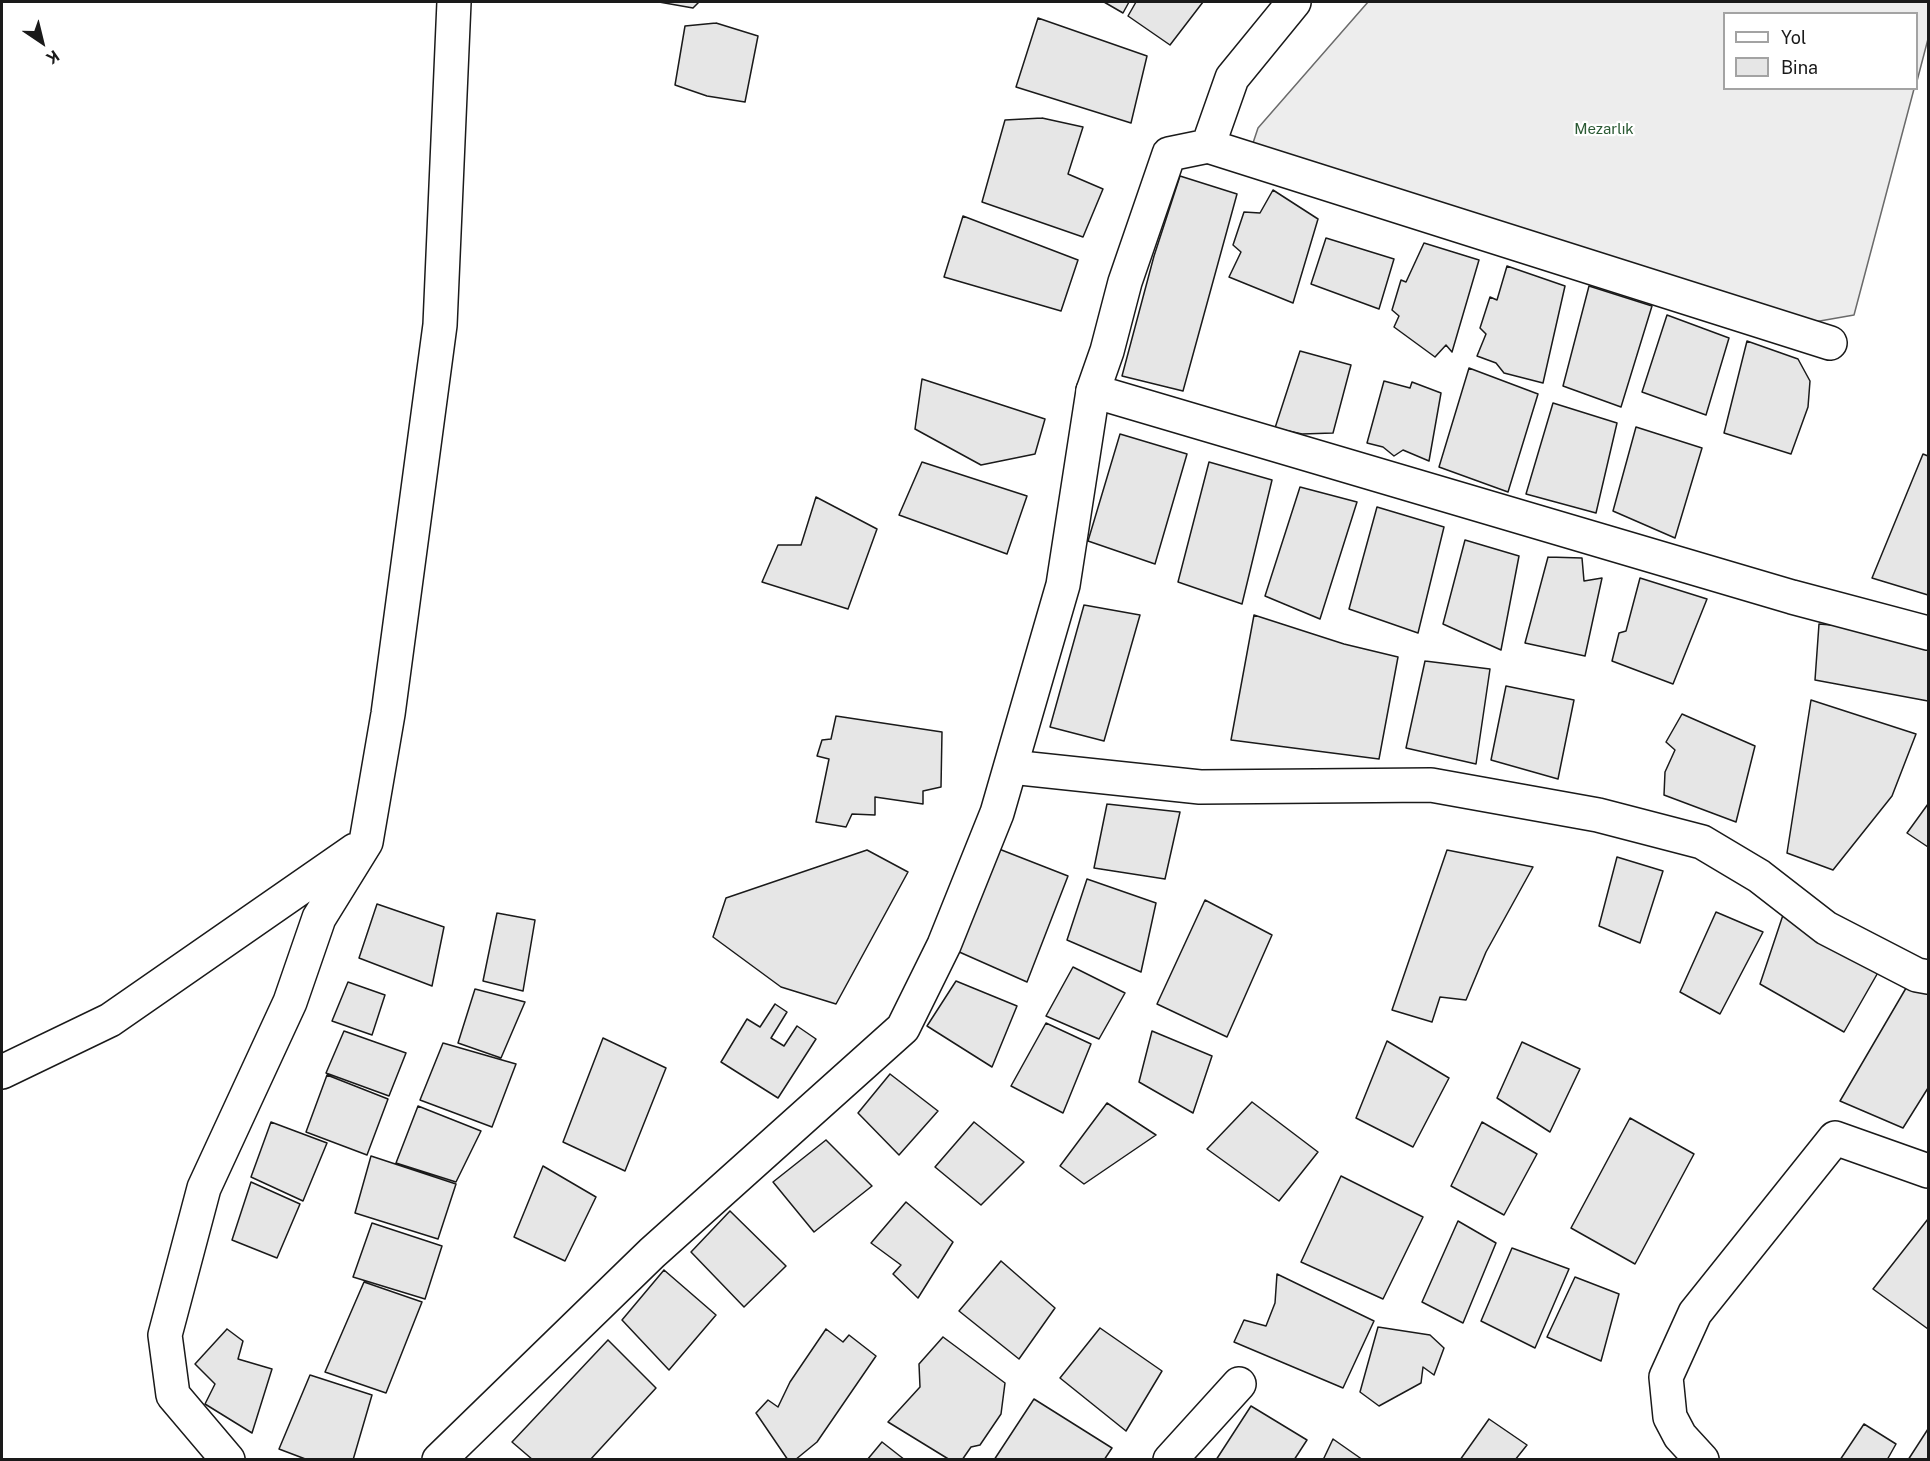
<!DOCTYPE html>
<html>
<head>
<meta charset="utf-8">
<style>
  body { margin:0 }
  #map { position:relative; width:1930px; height:1461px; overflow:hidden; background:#fff; font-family:"Public Sans",sans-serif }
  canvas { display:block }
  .frame { position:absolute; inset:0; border:3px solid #1a1a1a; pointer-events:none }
  .legend { position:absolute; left:1723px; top:12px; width:195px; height:78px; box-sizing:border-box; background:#fff; border:2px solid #a3a3a3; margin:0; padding:8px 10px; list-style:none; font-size:18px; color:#1a1a1a }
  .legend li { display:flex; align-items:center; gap:12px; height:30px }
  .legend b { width:30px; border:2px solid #a3a3a3 }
  .north { position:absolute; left:12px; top:12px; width:60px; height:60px; -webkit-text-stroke:4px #fff; paint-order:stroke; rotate:145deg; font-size:16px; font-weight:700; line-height:24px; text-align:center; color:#1a1a1a }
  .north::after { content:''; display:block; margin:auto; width:21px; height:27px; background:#1a1a1a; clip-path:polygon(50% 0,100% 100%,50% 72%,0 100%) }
</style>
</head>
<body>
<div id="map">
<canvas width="1930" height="1461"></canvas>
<div class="frame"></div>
<ul class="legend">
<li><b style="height:8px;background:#fff"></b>Yol</li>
<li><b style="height:16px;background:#e6e6e6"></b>Bina</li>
</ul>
<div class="north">K</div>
</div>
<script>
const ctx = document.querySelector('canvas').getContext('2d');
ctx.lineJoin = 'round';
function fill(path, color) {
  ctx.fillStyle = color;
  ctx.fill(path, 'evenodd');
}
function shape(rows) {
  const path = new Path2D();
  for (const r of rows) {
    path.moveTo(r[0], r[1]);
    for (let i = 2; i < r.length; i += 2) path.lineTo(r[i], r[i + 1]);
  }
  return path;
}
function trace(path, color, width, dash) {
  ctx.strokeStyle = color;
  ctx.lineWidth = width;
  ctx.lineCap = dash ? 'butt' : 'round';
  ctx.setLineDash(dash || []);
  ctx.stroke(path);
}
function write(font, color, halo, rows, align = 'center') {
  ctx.font = font + ' "Public Sans",sans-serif';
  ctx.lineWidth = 4.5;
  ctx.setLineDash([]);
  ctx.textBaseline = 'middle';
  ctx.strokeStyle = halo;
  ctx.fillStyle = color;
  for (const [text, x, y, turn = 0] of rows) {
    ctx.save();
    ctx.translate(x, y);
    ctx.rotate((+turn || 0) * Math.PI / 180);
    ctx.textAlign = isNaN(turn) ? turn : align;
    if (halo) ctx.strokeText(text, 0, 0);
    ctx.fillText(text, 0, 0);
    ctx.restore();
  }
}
const built = shape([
  [1368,2,1928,2,1928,39,1917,81,1916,14,1724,14,1724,88,1914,89,1854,315,1814,322,1249,155,1258,128,1368,2]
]);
const building = shape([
  [659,2,699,2,693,8,659,2],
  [1104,2,1129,2,1123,13,1104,2],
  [1136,2,1203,2,1170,45,1128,16,1136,2],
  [1038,18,1147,56,1131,123,1016,87,1038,18],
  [716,23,758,36,745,102,707,96,675,85,685,26,716,23],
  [1042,118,1083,127,1068,174,1103,189,1083,237,982,202,1005,120,1042,118],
  [1180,176,1237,194,1183,391,1122,376,1154,256,1180,176],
  [1273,190,1318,219,1293,303,1229,277,1241,252,1233,245,1244,212,1260,213,1273,190],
  [963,216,1078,260,1061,311,944,277,963,216],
  [1326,238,1394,259,1379,309,1311,284,1326,238],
  [1424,243,1479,260,1452,352,1446,345,1435,357,1394,327,1399,316,1392,310,1401,280,1406,282,1424,243],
  [1507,266,1565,286,1543,383,1504,373,1496,363,1477,356,1486,334,1480,328,1490,297,1497,300,1507,266],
  [1589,286,1652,306,1621,407,1563,386,1589,286],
  [1667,315,1729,338,1706,415,1642,392,1667,315],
  [1747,341,1798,359,1810,381,1808,407,1791,454,1724,433,1747,341],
  [1300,351,1351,365,1333,433,1302,434,1275,428,1300,351],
  [1469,368,1538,394,1508,492,1439,467,1469,368],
  [922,379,1045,419,1035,454,981,465,915,429,922,379],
  [1384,381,1410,388,1412,382,1441,393,1429,461,1403,450,1394,456,1383,447,1367,443,1384,381],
  [1553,403,1617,423,1596,513,1526,494,1553,403],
  [1636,427,1702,448,1675,538,1613,511,1636,427],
  [1120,434,1187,454,1155,564,1088,541,1120,434],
  [1923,454,1928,456,1928,595,1872,578,1923,454],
  [922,462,1027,496,1007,554,899,515,922,462],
  [1209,462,1272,480,1242,604,1178,582,1209,462],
  [1300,487,1357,502,1320,619,1265,596,1300,487],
  [816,497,877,529,848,609,762,582,778,545,801,545,816,497],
  [1377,507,1444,527,1418,633,1349,609,1377,507],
  [1465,540,1519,556,1501,650,1443,624,1465,540],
  [1548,557,1582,558,1584,581,1602,578,1585,656,1525,643,1548,557],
  [1640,578,1707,599,1673,684,1612,661,1619,633,1626,631,1640,578],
  [1084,605,1140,615,1104,741,1050,727,1084,605],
  [1254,615,1344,644,1398,657,1379,759,1231,740,1254,615],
  [1819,624,1891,630,1928,637,1928,701,1815,680,1819,624],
  [1425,661,1490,669,1476,764,1406,748,1425,661],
  [1506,686,1574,700,1558,779,1491,760,1506,686],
  [1811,700,1916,734,1892,796,1833,870,1787,853,1811,700],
  [1682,714,1755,746,1736,822,1664,795,1665,772,1675,750,1666,742,1682,714],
  [836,716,942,732,941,787,923,791,923,804,875,797,875,815,852,814,846,827,816,822,829,759,817,756,822,740,831,739,836,716],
  [1107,804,1180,812,1165,879,1094,868,1107,804],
  [1928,804,1928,847,1907,833,1928,804],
  [999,849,1068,876,1027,982,957,951,999,849],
  [867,850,908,872,836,1004,781,987,713,937,726,898,867,850],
  [1447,850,1533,867,1486,952,1466,1000,1440,997,1432,1022,1392,1010,1447,850],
  [1617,857,1663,871,1640,943,1599,926,1617,857],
  [1087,879,1156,903,1141,972,1067,940,1087,879],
  [1205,900,1272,935,1227,1037,1157,1004,1205,900],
  [377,904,444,927,432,986,359,958,377,904],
  [1716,912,1763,932,1720,1014,1680,992,1716,912],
  [497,913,535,920,523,991,483,981,497,913],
  [1783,915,1880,969,1844,1032,1760,984,1783,915],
  [1073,967,1125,993,1099,1039,1046,1016,1073,967],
  [956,981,1017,1006,992,1067,927,1026,956,981],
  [348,982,385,995,372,1035,332,1021,348,982],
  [1909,983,1928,992,1928,1088,1903,1128,1840,1101,1909,983],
  [475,989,525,1002,501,1058,458,1043,475,989],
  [775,1004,787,1012,771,1038,784,1046,797,1026,816,1039,778,1098,721,1062,747,1019,760,1027,775,1004],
  [1046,1023,1091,1044,1063,1113,1011,1086,1046,1023],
  [344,1031,406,1053,389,1096,326,1073,344,1031],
  [1152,1031,1212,1056,1193,1113,1139,1082,1152,1031],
  [603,1038,666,1068,625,1171,563,1142,603,1038],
  [1387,1041,1449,1078,1413,1147,1356,1118,1387,1041],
  [1522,1042,1580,1069,1550,1132,1497,1098,1522,1042],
  [443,1043,516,1064,492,1127,420,1100,443,1043],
  [890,1074,938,1111,899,1155,858,1113,890,1074],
  [327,1075,388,1099,367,1155,306,1132,327,1075],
  [1252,1102,1318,1152,1279,1201,1207,1149,1252,1102],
  [1107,1103,1156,1135,1084,1184,1060,1166,1107,1103],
  [418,1106,481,1131,456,1182,396,1163,418,1106],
  [1630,1118,1694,1154,1635,1264,1571,1228,1630,1118],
  [271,1122,327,1143,303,1201,251,1177,271,1122],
  [974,1122,1024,1162,981,1205,935,1167,974,1122],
  [1482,1122,1537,1154,1504,1215,1451,1186,1482,1122],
  [826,1140,872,1186,814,1232,773,1182,826,1140],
  [371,1156,456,1184,438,1239,355,1213,371,1156],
  [543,1166,596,1197,565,1261,514,1237,543,1166],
  [1341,1176,1423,1217,1383,1299,1301,1262,1341,1176],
  [251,1182,300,1204,277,1258,232,1240,251,1182],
  [906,1202,953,1242,918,1298,893,1274,901,1265,871,1243,906,1202],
  [730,1211,786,1266,744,1307,691,1252,730,1211],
  [1928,1219,1928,1329,1873,1289,1928,1219],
  [1458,1221,1496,1243,1463,1323,1422,1302,1458,1221],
  [372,1223,442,1246,425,1299,353,1277,372,1223],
  [1512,1248,1569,1269,1535,1348,1481,1321,1512,1248],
  [1001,1261,1055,1308,1019,1359,959,1311,1001,1261],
  [664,1270,716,1315,669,1370,622,1320,664,1270],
  [1277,1274,1374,1321,1343,1388,1234,1342,1244,1320,1266,1326,1275,1303,1277,1274],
  [1575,1277,1619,1294,1601,1361,1547,1337,1575,1277],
  [364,1282,422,1302,386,1393,325,1372,364,1282],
  [1378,1327,1430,1335,1444,1348,1434,1375,1423,1367,1421,1383,1379,1406,1360,1392,1378,1327],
  [1100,1328,1162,1371,1126,1431,1060,1378,1100,1328],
  [227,1329,243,1341,238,1359,272,1369,252,1433,205,1404,215,1384,195,1364,227,1329],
  [826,1329,843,1342,849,1335,876,1356,817,1442,795,1460,788,1460,756,1413,768,1400,778,1407,790,1382,826,1329],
  [943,1337,1005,1383,1001,1414,980,1445,971,1447,962,1460,950,1460,888,1422,920,1387,919,1364,943,1337],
  [608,1340,656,1388,590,1460,533,1460,512,1442,608,1340],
  [310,1375,372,1395,353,1460,308,1460,279,1449,310,1375],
  [1034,1399,1112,1448,1104,1460,994,1460,1034,1399],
  [1251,1406,1307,1440,1294,1460,1216,1460,1251,1406],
  [1489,1419,1527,1445,1515,1460,1460,1460,1489,1419],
  [1864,1424,1896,1444,1887,1460,1840,1460,1864,1424],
  [1928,1429,1928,1460,1908,1460,1928,1429],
  [1333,1439,1363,1460,1323,1460,1333,1439],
  [882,1442,905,1460,867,1460,882,1442]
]);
const street = shape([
  [1208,146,1830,343],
  [1093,391,1792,597,1928,633],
  [1011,767,1200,787,1431,785,1598,815,1702,842,1759,876,1826,928,1917,975,1928,977],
  [1170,1460,1239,1384],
  [1702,1460,1680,1436,1670,1417,1666,1377,1695,1313,1835,1138,1928,1171]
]);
const secondary = shape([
  [2,1072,110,1020,355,850],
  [228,1460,173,1395,165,1335,204,1188,290,1002,319,918,366,842,388,714,440,325,454,2],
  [439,1460,652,1253,903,1028,944,945,997,813,1063,585,1093,391,1107,351,1125,282,1169,154,1208,146,1232,78,1294,2]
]);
const parkNames = [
  ["Mezarlık",1604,129]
];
fill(built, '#ededed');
trace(built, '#6a6a6a', 1.5);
fill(building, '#e6e6e6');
trace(building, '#1a1a1a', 1.5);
trace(street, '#1a1a1a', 36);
trace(secondary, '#1a1a1a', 36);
trace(street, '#fff', 33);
trace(secondary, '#fff', 33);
write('15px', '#2b5a34', '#fff', parkNames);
</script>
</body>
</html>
